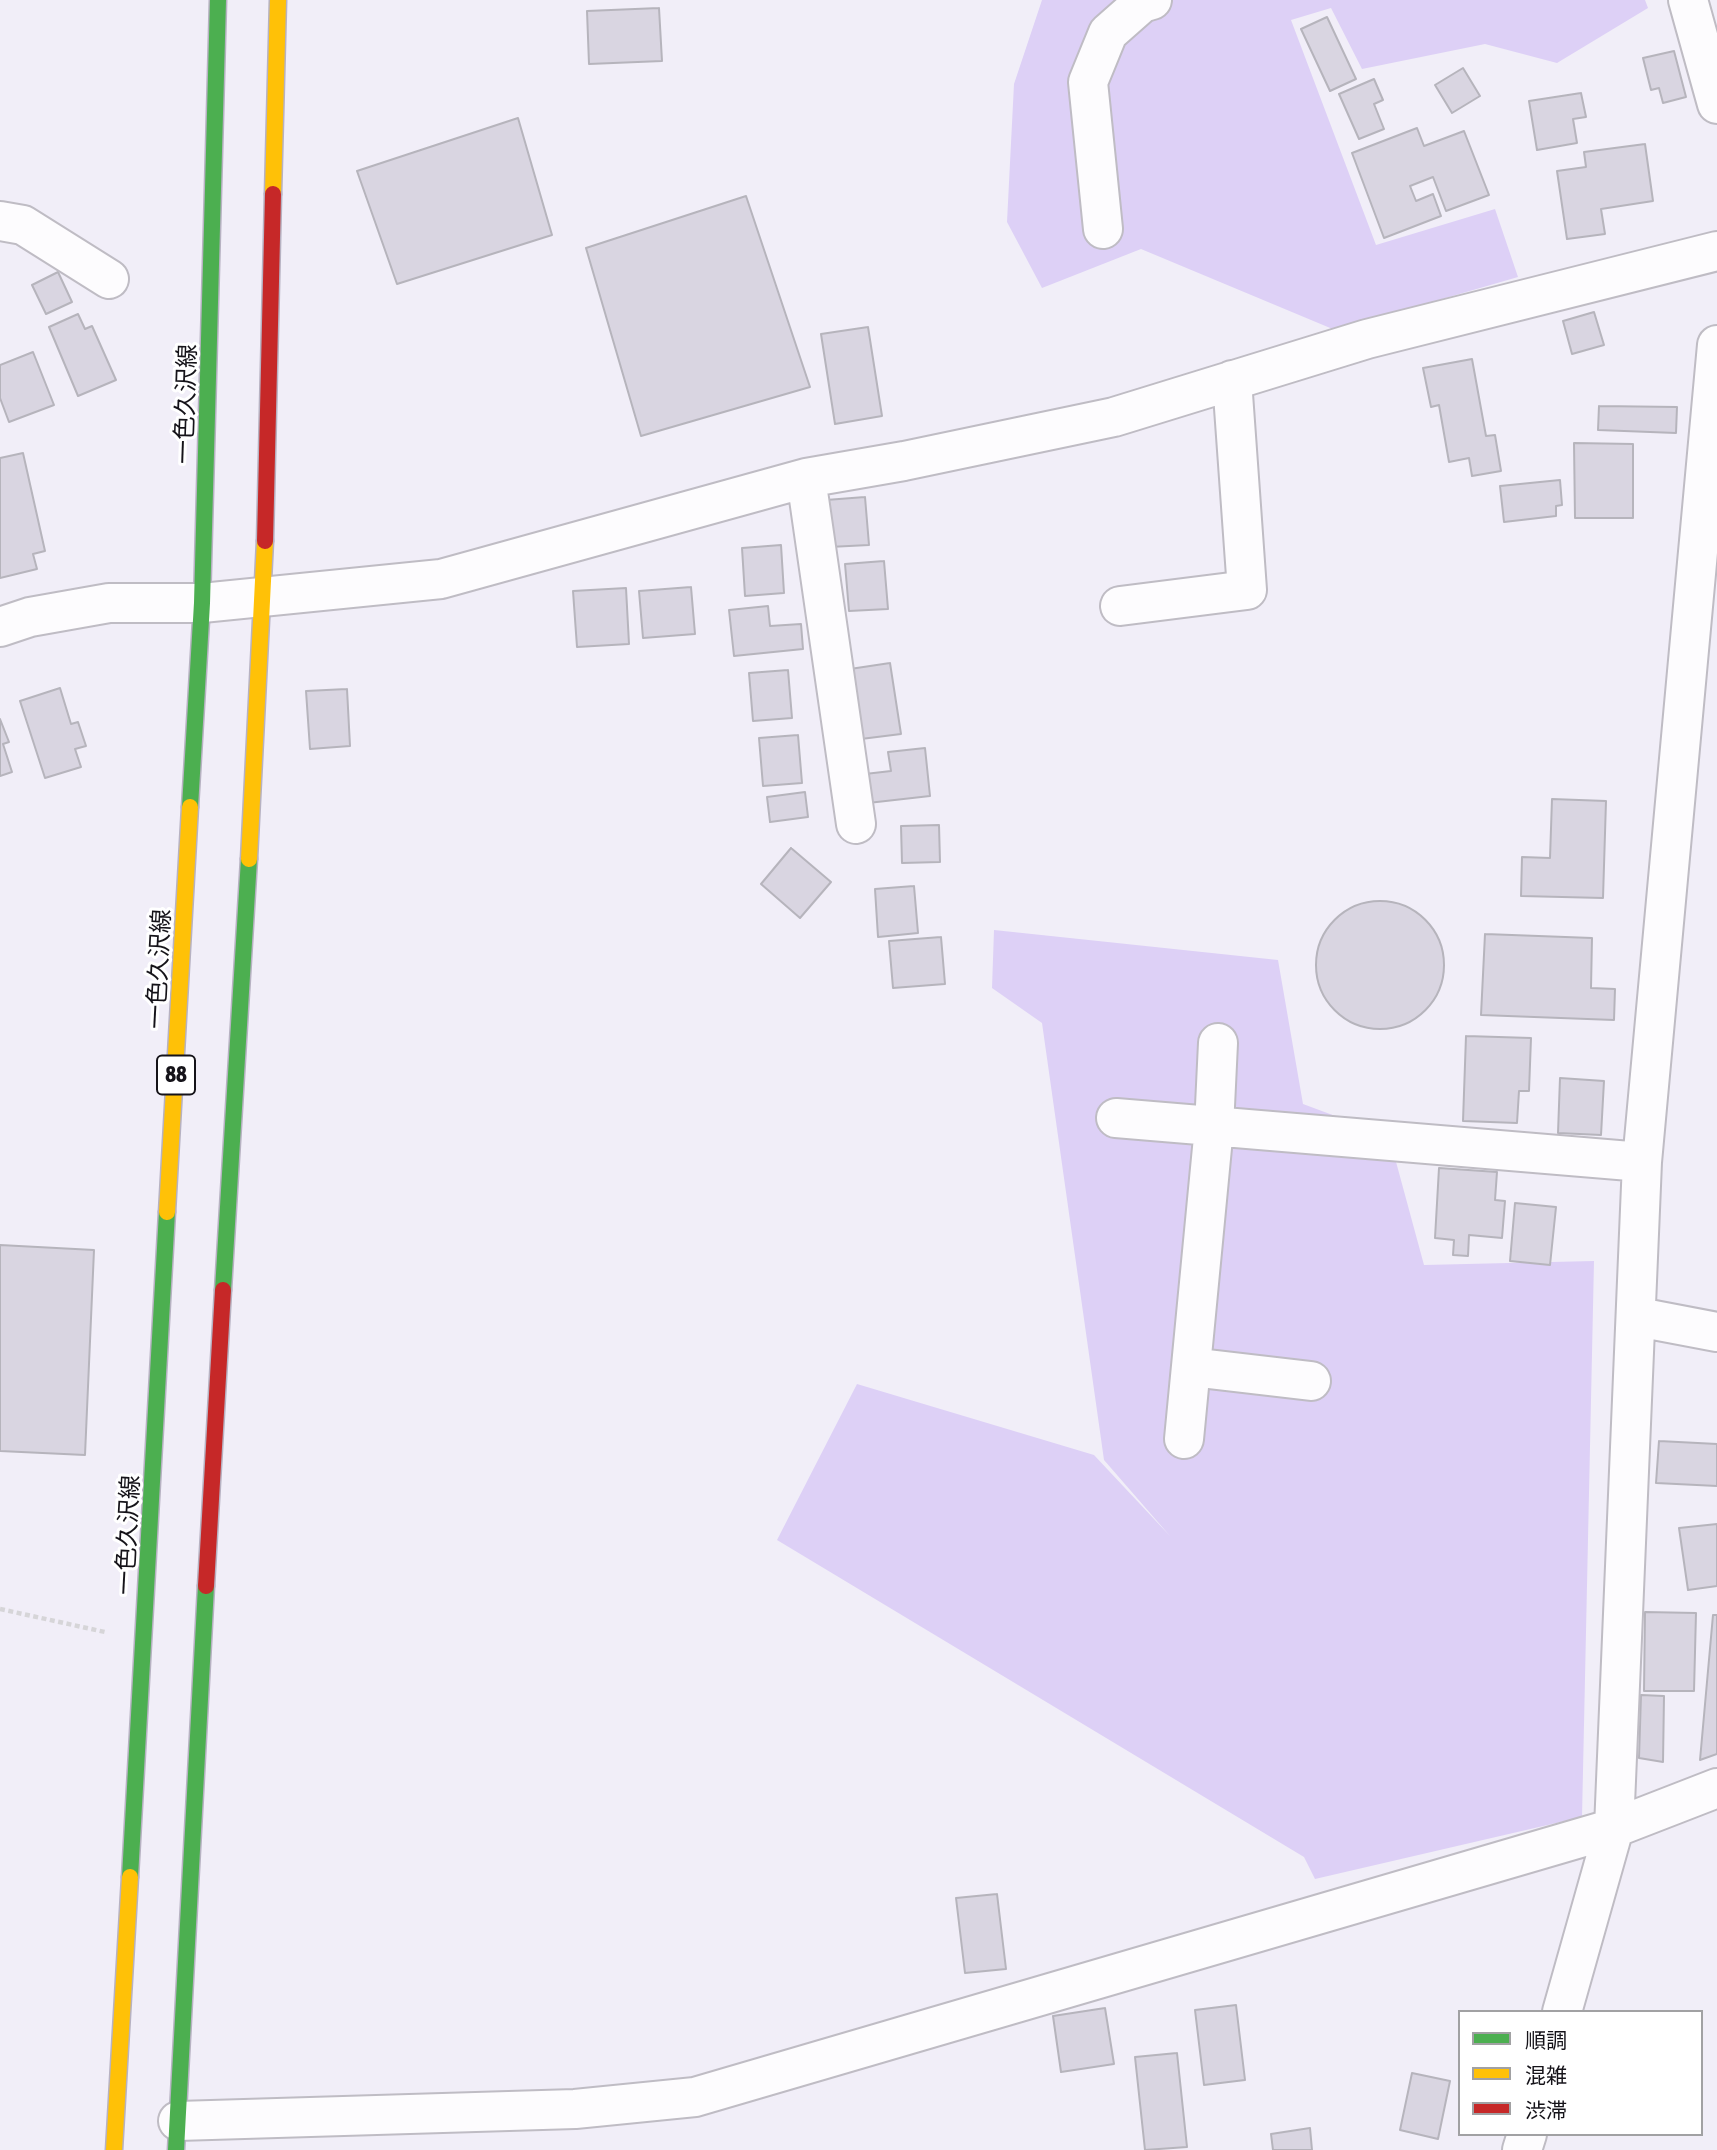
<!DOCTYPE html>
<html>
<head>
<meta charset="utf-8">
<style>
  body { margin:0 }
  #map { position:relative; width:1717px; height:2150px; overflow:hidden; background:#f1eef8; font-family:"Asap Condensed","Noto Sans JP",sans-serif }
  canvas { display:block }
  .legend { position:absolute; left:1458px; top:2010px; width:245px; height:126px; box-sizing:border-box; background:#fff; border:2px solid #a1a1a3; margin:0; padding:9px 12px; list-style:none; font-size:21px; color:#151319 }
  .legend li { display:flex; align-items:center; gap:14px; height:35px }
  .legend b { width:35px; border:2px solid #a1a1a3 }
</style>
</head>
<body>
<div id="map">
<canvas width="1717" height="2150"></canvas>
<ul class="legend">
<li><b style="height:9px;background:#4caf50"></b>順調</li>
<li><b style="height:9px;background:#ffc107"></b>混雑</li>
<li><b style="height:9px;background:#c62828"></b>渋滞</li>
</ul>
</div>
<script>
const ctx = document.querySelector('canvas').getContext('2d');
ctx.lineJoin = 'round';
function fill(path, color) {
  ctx.fillStyle = color;
  ctx.fill(path, 'evenodd');
}
function shape(rows) {
  const path = new Path2D();
  for (const r of rows) {
    if (r.length === 3) {
      path.moveTo(r[0] + r[2], r[1]);
      path.arc(r[0], r[1], r[2], 0, 2 * Math.PI);
      continue;
    }
    path.moveTo(r[0], r[1]);
    for (let i = 2; i < r.length; i += 2) path.lineTo(r[i], r[i + 1]);
  }
  return path;
}
function trace(path, color, width, dash) {
  ctx.strokeStyle = color;
  ctx.lineWidth = width;
  ctx.lineCap = dash ? 'butt' : 'round';
  ctx.setLineDash(dash || []);
  ctx.stroke(path);
}
function write(font, color, halo, rows, align = 'center') {
  ctx.font = font + ' "Asap Condensed","Noto Sans JP",sans-serif';
  ctx.lineWidth = 6;
  ctx.setLineDash([]);
  ctx.textBaseline = 'middle';
  ctx.strokeStyle = halo;
  ctx.fillStyle = color;
  for (const [text, x, y, turn = 0] of rows) {
    ctx.save();
    ctx.translate(x, y);
    ctx.rotate((+turn || 0) * Math.PI / 180);
    ctx.textAlign = isNaN(turn) ? turn : align;
    if (halo) ctx.strokeText(text, 0, 0);
    ctx.fillText(text, 0, 0);
    ctx.restore();
  }
}
const green = shape([
  [1042,0,1645,0,1648,8,1557,63,1485,44,1362,69,1331,8,1291,20,1376,245,1495,209,1518,277,1335,330,1141,249,1042,288,1007,222,1014,84],
  [994,930,1278,960,1303,1104,1389,1136,1424,1265,1594,1261,1582,1817,1315,1879,1304,1857,777,1540,857,1384,1094,1455,1170,1536,1104,1460,1042,1023,992,988]
]);
const building = shape([
  [659,8,662,61,589,64,587,11,659,8],
  [1327,17,1356,79,1330,91,1301,29,1327,17],
  [1674,51,1686,97,1663,103,1659,88,1651,90,1643,58,1674,51],
  [1463,68,1480,96,1452,113,1435,85,1463,68],
  [1374,79,1383,100,1374,104,1384,129,1359,139,1339,94,1374,79],
  [1581,93,1586,117,1573,119,1577,143,1537,150,1529,101,1581,93],
  [518,118,552,235,397,284,357,171,518,118],
  [1417,128,1424,146,1464,131,1489,195,1446,211,1433,177,1410,186,1416,201,1433,194,1441,216,1384,238,1352,153,1417,128],
  [1645,144,1653,201,1601,209,1605,234,1567,239,1557,171,1586,167,1584,152,1645,144],
  [746,196,810,387,641,436,586,248,746,196],
  [58,272,72,302,46,314,32,285,58,272],
  [1594,312,1604,345,1572,354,1563,321,1594,312],
  [78,314,85,329,92,326,116,380,78,396,49,327,78,314],
  [868,327,882,416,835,424,821,334,868,327],
  [33,352,54,405,9,422,0,398,0,365,33,352],
  [1472,359,1486,436,1495,435,1501,471,1472,476,1469,458,1449,462,1439,405,1431,407,1423,368,1472,359],
  [1599,406,1677,407,1676,433,1598,430,1599,406],
  [1574,443,1633,444,1633,518,1575,518,1574,443],
  [23,453,45,551,33,554,37,569,0,578,0,458,23,453],
  [1560,480,1562,505,1556,506,1556,516,1504,522,1500,486,1560,480],
  [865,497,869,545,829,547,826,500,865,497],
  [781,545,784,593,745,596,742,548,781,545],
  [884,561,888,609,849,611,845,564,884,561],
  [691,587,695,634,643,638,639,591,691,587],
  [626,588,629,644,577,647,573,591,626,588],
  [768,606,770,626,801,624,803,649,734,656,729,610,768,606],
  [890,663,901,734,861,739,850,669,890,663],
  [788,670,792,718,753,721,749,673,788,670],
  [60,688,71,724,78,722,86,746,75,749,81,767,45,778,20,701,60,688],
  [347,689,350,746,310,749,306,691,347,689],
  [0,719,9,742,3,744,12,772,0,776,0,719],
  [798,735,802,783,763,786,759,738,798,735],
  [925,748,930,796,868,803,865,774,891,771,888,752,925,748],
  [805,792,808,817,770,822,767,797,805,792],
  [1552,799,1606,801,1603,898,1521,896,1522,857,1550,858,1552,799],
  [939,825,940,862,902,863,901,826,939,825],
  [791,848,831,882,800,918,761,884,791,848],
  [914,886,918,933,878,937,875,889,914,886],
  [1380,965,64],
  [1485,934,1592,938,1591,988,1615,989,1614,1020,1481,1015,1485,934],
  [941,937,945,984,893,988,889,941,941,937],
  [1466,1036,1531,1038,1529,1091,1519,1091,1517,1123,1463,1121,1466,1036],
  [1560,1078,1604,1081,1601,1135,1558,1133,1560,1078],
  [1439,1168,1497,1172,1495,1200,1505,1201,1502,1238,1469,1235,1468,1256,1453,1255,1454,1240,1435,1238,1439,1168],
  [1515,1203,1556,1207,1550,1265,1510,1261,1515,1203],
  [0,1245,94,1250,85,1455,0,1451,0,1245],
  [1659,1441,1717,1444,1717,1486,1656,1483,1659,1441],
  [1717,1524,1717,1586,1688,1590,1679,1528,1717,1524],
  [1645,1612,1696,1613,1694,1691,1644,1691,1645,1612],
  [1713,1615,1717,1615,1717,1754,1700,1760,1713,1615],
  [1641,1695,1664,1696,1663,1762,1639,1758,1641,1695],
  [997,1894,1006,1969,965,1973,956,1898,997,1894],
  [1236,2005,1245,2080,1204,2085,1195,2010,1236,2005],
  [1105,2008,1114,2064,1061,2072,1053,2016,1105,2008],
  [1177,2053,1187,2147,1145,2150,1135,2057,1177,2053],
  [1412,2073,1450,2081,1438,2139,1400,2130,1412,2073],
  [1310,2128,1312,2150,1273,2150,1271,2134,1310,2128]
]);
const path = shape([
  [0,1609,105,1632]
]);
const street = shape([
  [1688,0,1717,104],
  [0,221,23,225,109,279],
  [1103,229,1088,82,1108,33,1142,3,1152,0],
  [806,478,856,824],
  [1120,606,1247,590,1232,380],
  [0,627,30,617,109,603,202,603,441,579,806,478,904,461,1114,417,1367,339,1717,251],
  [1116,1118,1642,1162],
  [1638,1317,1717,1332],
  [1191,1367,1311,1381],
  [1184,1439,1214,1127,1218,1043],
  [1562,2012,1614,1828,1642,1162,1717,345],
  [178,2121,575,2109,695,2097,1614,1828,1717,1788],
  [1522,2150,1527,2134]
]);
const fast = shape([
  [190,807,202,603,218,0],
  [223,1290,249,859],
  [130,1877,167,1212],
  [176,2150,206,1586]
]);
const slow = shape([
  [273,194,278,0],
  [249,859,265,541],
  [167,1212,190,807],
  [114,2150,130,1877]
]);
const jam = shape([
  [265,541,273,194],
  [206,1586,223,1290]
]);
const shields = [
  [176,1075,38]
];
const shieldNames = [
  ["88",176,1075]
];
const streetNames = [
  ["一色久沢線",186,404,-88],
  ["一色久沢線",159,969,-87],
  ["一色久沢線",128,1535,-87]
];
fill(green, '#ddd0f6');
fill(building, '#d9d5e1');
trace(building, '#b6b4bc', 2);
trace(street, '#bfbcc4', 42);
trace(fast, '#b7b2c2', 19);
trace(slow, '#b7b2c2', 19);
trace(jam, '#b7b2c2', 19);
trace(path, '#d6d5d8', 4.5, [5, 3.5]);
trace(street, '#fdfcfe', 38);
trace(fast, '#4caf50', 16);
trace(slow, '#ffc107', 16);
trace(jam, '#c62828', 16);
for (const [x, y, w] of shields) {
  const box = new Path2D();
  box.roundRect(x - w / 2, y - 19.5, w, 39, 5);
  ctx.fillStyle = '#fff';
  ctx.fill(box);
  trace(box, '#151319', 2);
}
write('bold 23px', '#151319', null, shieldNames);
write('24px', '#151319', '#fff', streetNames);
</script>
</body>
</html>
